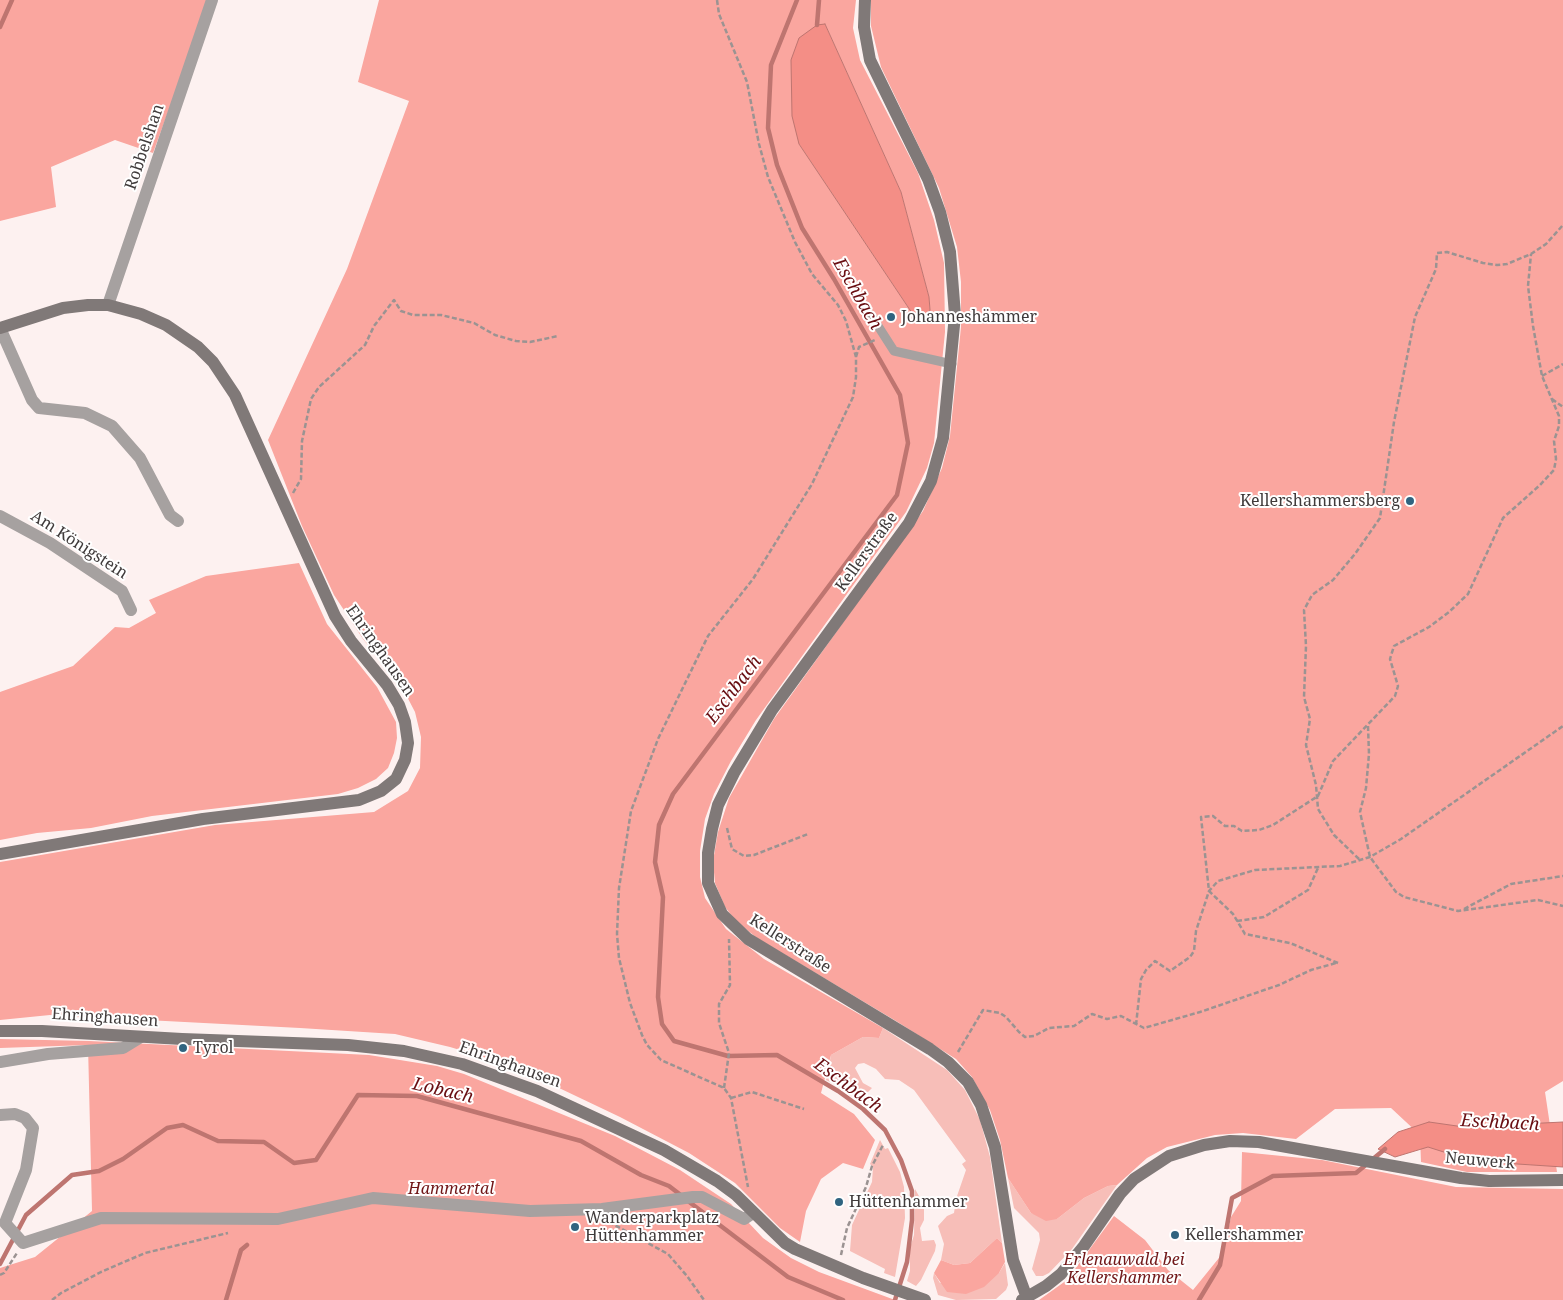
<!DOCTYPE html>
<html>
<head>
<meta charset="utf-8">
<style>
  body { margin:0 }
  canvas { display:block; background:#fdf1f0 }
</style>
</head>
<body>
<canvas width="1563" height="1300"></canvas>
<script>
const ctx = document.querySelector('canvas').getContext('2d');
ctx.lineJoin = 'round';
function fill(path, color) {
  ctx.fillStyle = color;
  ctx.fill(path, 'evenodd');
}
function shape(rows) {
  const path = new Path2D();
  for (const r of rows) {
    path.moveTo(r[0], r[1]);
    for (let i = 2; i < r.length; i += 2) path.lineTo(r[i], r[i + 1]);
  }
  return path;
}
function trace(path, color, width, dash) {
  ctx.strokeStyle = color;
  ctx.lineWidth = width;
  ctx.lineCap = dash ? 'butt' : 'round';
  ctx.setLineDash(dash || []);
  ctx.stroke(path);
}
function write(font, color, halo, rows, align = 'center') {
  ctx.font = font + ' "Noto Serif",serif';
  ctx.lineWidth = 4;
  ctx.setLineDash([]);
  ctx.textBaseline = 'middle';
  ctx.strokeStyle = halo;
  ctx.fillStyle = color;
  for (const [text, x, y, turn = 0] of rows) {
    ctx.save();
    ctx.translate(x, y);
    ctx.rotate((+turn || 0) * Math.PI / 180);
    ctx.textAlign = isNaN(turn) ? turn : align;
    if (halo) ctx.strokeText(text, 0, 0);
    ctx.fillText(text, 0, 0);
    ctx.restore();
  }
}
const green = shape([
  [883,1028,947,1070,965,1090,980,1120,990,1157,1002,1243,997,1238,970,1263,954,1265,941,1260,944,1244,938,1226,947,1216,954,1213,956,1199,966,1170,962,1164,966,1161,914,1090,899,1080,885,1079,876,1069,864,1063,858,1064,855,1068,863,1083,872,1088,860,1100,845,1089,826,1080,831,1055,863,1037,879,1038],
  [880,1140,885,1149,888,1148,900,1172,904,1187,905,1218,895,1277,884,1273,885,1269,850,1251,852,1225,872,1182,873,1167,870,1164],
  [1008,1178,1031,1213,1057,1219,1084,1198,1108,1186,1117,1185,1072,1249,1049,1273,1043,1276,1036,1276,1032,1269,1040,1240,1039,1233,1014,1208],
  [915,1189,924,1205,924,1220,920,1228,922,1241,934,1240,936,1245,935,1251,921,1280,916,1286,907,1281,910,1271,910,1248,914,1235],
  [1005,1263,1008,1285,1006,1290,996,1299,956,1300,938,1295,933,1278,934,1273,940,1283,999,1273]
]);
const forest = shape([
  [0,0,209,0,153,153,115,140,51,167,56,207,0,221],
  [379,0,856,0,853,28,860,60,918,173,934,220,944,263,945,332,934,443,927,468,906,512,756,720,731,761,714,794,705,819,700,851,700,877,705,898,726,929,764,959,883,1028,879,1038,863,1037,831,1055,821,1093,854,1114,875,1140,863,1169,843,1163,821,1179,806,1211,800,1242,780,1228,735,1183,689,1153,620,1117,557,1087,500,1062,450,1047,395,1034,300,1028,50,1015,0,1020,0,862,215,825,374,812,408,791,420,768,421,737,415,712,402,687,363,639,334,595,302,526,268,440,347,269,409,101,358,82],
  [825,24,901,192,929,297,930,310,918,322,799,144],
  [871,0,1563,0,1563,1081,1545,1092,1557,1172,1467,1172,1421,1162,1420,1135,1391,1108,1335,1109,1296,1139,1243,1133,1215,1135,1167,1147,1147,1158,1117,1185,1108,1186,1084,1198,1057,1219,1046,1221,1031,1213,1008,1178,1000,1140,990,1110,972,1077,956,1059,896,1021,757,938,736,921,725,907,715,883,713,861,718,832,729,798,774,719,923,511,942,468,950,436,961,327,961,282,957,247,939,188,881,67,871,26],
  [299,563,327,624,377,687,396,722,397,738,394,753,388,768,376,779,358,788,338,794,152,816,91,828,37,833,0,840,0,692,73,666,115,627,129,628,156,613,149,600,206,576],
  [0,1039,89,1041,369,1055,437,1066,464,1074,615,1136,680,1170,731,1204,763,1238,791,1258,819,1272,895,1300,0,1300,0,1268,35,1257,92,1211,88,1045,0,1048],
  [1242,1152,1322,1160,1456,1187,1563,1189,1563,1300,1039,1300,1067,1280,1114,1216,1145,1240,1168,1270,1193,1290,1223,1253,1231,1217,1241,1201],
  [997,1238,1002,1243,1005,1262,999,1273,984,1287,966,1294,947,1292,934,1273,941,1260,954,1265,970,1263]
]);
const water = shape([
  [825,24,901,192,929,297,930,310,927,318,918,322,799,144,792,116,791,60,799,38,817,25,825,24],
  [1429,1122,1464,1127,1563,1122,1563,1167,1472,1161,1428,1147,1395,1157,1378,1149,1398,1132,1429,1122]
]);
const stream = shape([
  [797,0,771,65,768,128,777,165,802,228,834,279,900,395,908,443,897,495,673,794,659,825,655,862,663,897,658,997,662,1024,674,1041,728,1056,777,1055,838,1091,863,1109,885,1130,901,1160,912,1191,912,1220,907,1262,895,1300],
  [817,25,819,0],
  [0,27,12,0],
  [688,1201,788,1277,843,1300],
  [0,1264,26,1215,72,1175,99,1171,123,1159,167,1128,183,1125,218,1141,264,1142,294,1163,316,1160,358,1095,417,1096,581,1141,641,1175,669,1186,682,1196],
  [226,1300,241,1250,247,1245],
  [1199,1300,1220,1265,1232,1198,1273,1176,1356,1173,1385,1149]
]);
const path = shape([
  [717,0,719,14,747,82,759,144,768,177,795,242,812,274,838,305,846,321,856,357,856,377,853,397,812,484,753,579,708,636,658,739,631,811,619,888,617,934,619,958,630,1003,642,1035,647,1045,661,1060,724,1088,731,1098,748,1187],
  [856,357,859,347,875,340],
  [1542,376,1563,364],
  [1552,399,1563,407],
  [293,493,301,479,302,441,311,399,319,387,365,345,374,326,394,300,401,311,413,315,441,315,474,323,495,335,516,341,530,342,558,336],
  [1368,726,1369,754,1366,788,1360,812,1370,857,1396,892,1404,897,1458,911,1538,900,1563,906],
  [727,828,732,849,744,856,754,855,808,834],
  [1359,859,1334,835,1318,809,1316,785,1306,745,1310,719,1304,697,1306,646,1304,610,1312,595,1333,580,1355,554,1380,518,1394,422,1415,317,1436,269,1437,253,1447,252,1483,263,1497,265,1507,264,1531,254,1546,244,1563,225],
  [1464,909,1511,884,1563,876],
  [1237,921,1264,917,1308,890,1318,868],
  [1338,963,1290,943,1245,934,1233,914,1209,891,1201,817,1213,816,1225,826,1234,826,1242,831,1259,830,1273,825,1318,796,1333,761,1395,696,1398,686,1390,659,1394,646,1429,627,1449,612,1468,594,1503,518,1540,485,1554,470,1556,459,1554,441,1559,426,1559,416,1542,376,1533,326,1528,286,1531,254],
  [1136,1025,1141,979,1146,970,1155,961,1170,971,1190,957,1194,951,1196,931,1209,891,1218,881,1255,870,1340,866,1370,857,1401,839,1563,726],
  [958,1052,983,1010,1000,1013,1006,1017,1019,1032,1025,1037,1034,1036,1049,1028,1074,1026,1092,1014,1107,1019,1121,1016,1144,1028,1200,1012,1279,985,1311,970,1336,963],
  [724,1088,729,1053,719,1023,719,1004,730,985,729,939],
  [731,1098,752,1092,804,1109],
  [609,1222,668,1254,687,1276,704,1300],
  [841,1255,847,1228,866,1187,872,1166,883,1145],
  [0,1275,4,1273,17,1253],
  [52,1300,61,1293,101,1272,145,1253,228,1233]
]);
const lane = shape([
  [871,315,894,351,952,364]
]);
const street = shape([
  [108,305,212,0],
  [0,328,32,400,39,408,85,413,112,426,140,458,170,515,178,521],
  [0,516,50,543,122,591,131,610],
  [0,1062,48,1054,123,1048,141,1037],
  [0,1115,15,1114,25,1118,33,1128,26,1170,5,1223,23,1243,101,1218,278,1219,373,1198,530,1211,602,1209,693,1197,702,1197,744,1219,753,1213]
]);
const secondary = shape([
  [865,0,864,27,870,60,928,179,940,212,950,252,955,315,943,438,931,481,909,523,772,710,734,773,718,805,712,829,708,853,708,883,722,914,748,939,930,1049,948,1062,968,1082,981,1105,995,1147,1013,1260,1027,1298],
  [0,328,63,308,88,305,108,305,141,314,166,325,198,347,213,362,235,395,335,616,351,641,387,685,399,705,405,722,408,743,405,760,396,779,381,791,359,800,203,819,0,854],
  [0,1031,42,1031,182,1039,348,1045,404,1051,462,1064,537,1091,664,1150,717,1181,736,1195,785,1243,795,1249,863,1278,925,1300],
  [1022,1300,1046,1286,1061,1274,1084,1246,1120,1194,1134,1179,1169,1156,1204,1145,1230,1141,1259,1142,1461,1178,1489,1181,1563,1180]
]);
const markers = [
  [891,317,5,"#306480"],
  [1410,501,5,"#306480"],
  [183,1048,5,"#306480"],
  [839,1202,5,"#306480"],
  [575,1227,5,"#306480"],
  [1175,1235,5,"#306480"]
];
const streetNames = [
  ["Robbelshan",145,147,-71],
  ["Am Königstein",79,545,33],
  ["Kellerstraße",867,552,-54],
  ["Ehringhausen",380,651,55],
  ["Kellerstraße",790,944,33],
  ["Ehringhausen",105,1018,4],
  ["Ehringhausen",510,1065,20],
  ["Neuwerk",1480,1161,5]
];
const poiNames = [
  ["Johanneshämmer",901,317],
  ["Kellershammersberg",1400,501,"right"],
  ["Tyrol",193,1048],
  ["Hüttenhammer",849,1202],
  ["Wanderparkplatz",585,1218],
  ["Hüttenhammer",585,1236],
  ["Kellershammer",1185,1235]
];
const parkNames = [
  ["Hammertal",451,1189],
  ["Erlenauwald bei",1124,1260],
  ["Kellershammer",1124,1278]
];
const waterNames = [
  ["Eschbach",857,294,60],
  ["Eschbach",734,690,-53],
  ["Eschbach",848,1086,36],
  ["Lobach",443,1091,13],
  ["Eschbach",1500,1123,3]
];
fill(green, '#f7beb8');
fill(forest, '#faa69f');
fill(water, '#f48e86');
trace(water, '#be7570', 1);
trace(stream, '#be7570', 4.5);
trace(path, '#9b9392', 2.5, [5, 2.5]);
trace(lane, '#a6a1a0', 9);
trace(street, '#a6a1a0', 12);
trace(secondary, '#807978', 12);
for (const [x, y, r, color] of markers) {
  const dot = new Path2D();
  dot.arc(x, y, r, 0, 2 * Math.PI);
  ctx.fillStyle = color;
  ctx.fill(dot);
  trace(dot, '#fff', 2);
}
write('16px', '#403b3b', '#fff', streetNames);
write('16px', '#403b3b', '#fff', poiNames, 'left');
write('italic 16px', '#711718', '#fff', parkNames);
write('italic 18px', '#690e12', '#fff', waterNames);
</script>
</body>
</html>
